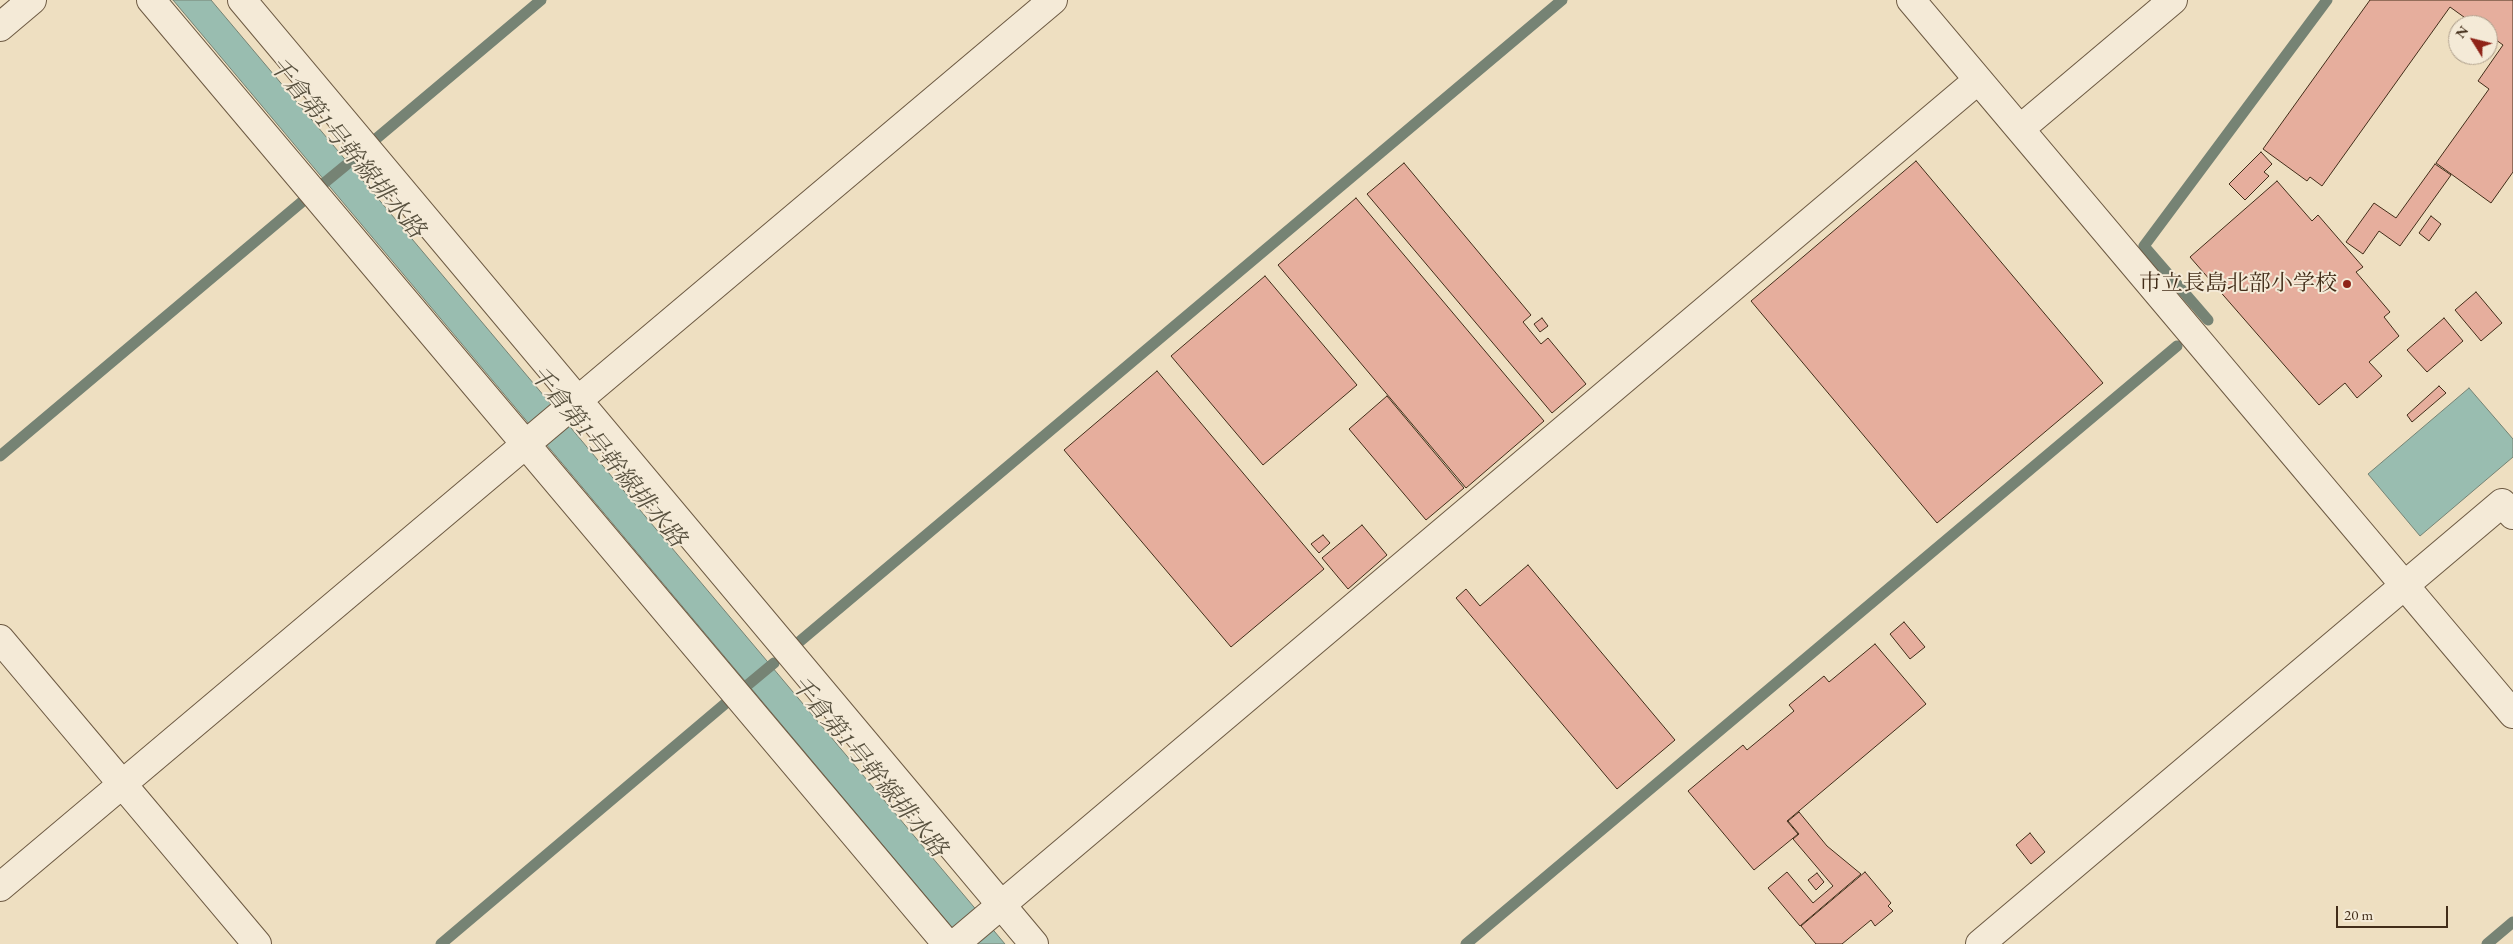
<!DOCTYPE html>
<html>
<head>
<meta charset="utf-8">
<style>
  body { margin:0 }
  #map { position:relative; width:2513px; height:944px; overflow:hidden; background:#eedfc1; font-family:"EB Garamond",serif }
  canvas { display:block }
  .north { position:absolute; left:2448px; top:15px; width:50px; height:50px; box-sizing:border-box; background:#f4ead7; border:1px solid #ad9e8b; border-radius:50%; rotate:306deg; font-size:14px; font-weight:700; line-height:20px; text-align:center; color:#422d19 }
  .north::after { content:''; display:block; margin:auto; width:18px; height:22px; background:#8f2418; clip-path:polygon(50% 0,100% 100%,50% 72%,0 100%) }
  .scale { position:absolute; left:2336px; top:906px; width:112px; height:22px; box-sizing:border-box; border:2px solid #422d19; border-top:0; padding-left:6px; font-size:15px; line-height:18px; white-space:nowrap; color:#422d19; -webkit-text-stroke:4px #f4ead7; paint-order:stroke }
</style>
</head>
<body>
<div id="map">
<canvas width="2513" height="944"></canvas>
<div class="north">N</div>
<div class="scale">20 m</div>
</div>
<script>
const ctx = document.querySelector('canvas').getContext('2d');
ctx.lineJoin = 'round';
function fill(path, color) {
  ctx.fillStyle = color;
  ctx.fill(path, 'evenodd');
}
function shape(rows) {
  const path = new Path2D();
  for (const r of rows) {
    path.moveTo(r[0], r[1]);
    for (let i = 2; i < r.length; i += 2) path.lineTo(r[i], r[i + 1]);
  }
  return path;
}
function trace(path, color, width, dash) {
  ctx.strokeStyle = color;
  ctx.lineWidth = width;
  ctx.lineCap = dash ? 'butt' : 'round';
  ctx.setLineDash(dash || []);
  ctx.stroke(path);
}
function write(font, color, halo, rows, align = 'center') {
  ctx.font = font + ' "EB Garamond","Noto Serif JP",serif';
  ctx.lineWidth = 4;
  ctx.setLineDash([]);
  ctx.textBaseline = 'middle';
  ctx.strokeStyle = halo;
  ctx.fillStyle = color;
  for (const [text, x, y, turn = 0] of rows) {
    ctx.save();
    ctx.translate(x, y);
    ctx.rotate((+turn || 0) * Math.PI / 180);
    ctx.textAlign = isNaN(turn) ? turn : align;
    if (halo) ctx.strokeText(text, 0, 0);
    ctx.fillText(text, 0, 0);
    ctx.restore();
  }
}
const water = shape([
  [173,0,211,0,1005,944,966,944,173,0],
  [2469,388,2513,439,2513,457,2420,536,2368,474,2469,388]
]);
const stream = shape([
  [377,138,541,0],
  [323,184,351,161],
  [2208,320,2144,246,2327,0],
  [0,456,303,201],
  [799,642,1562,0],
  [744,688,774,663],
  [441,944,726,703],
  [1466,944,2177,346],
  [2487,944,2513,922]
]);
const building = shape([
  [2370,0,2513,0,2513,172,2491,203,2436,163,2489,89,2478,81,2503,45,2488,34,2488,25,2475,25,2450,7,2322,186,2310,177,2307,181,2263,149,2370,0],
  [2261,152,2272,164,2264,172,2269,176,2245,200,2229,184,2261,152],
  [1916,161,2103,383,1937,523,1751,301,1916,161],
  [1404,163,1531,315,1523,322,1541,344,1548,338,1586,384,1552,413,1367,194,1404,163],
  [2435,164,2451,175,2400,246,2379,231,2363,254,2346,242,2374,203,2396,218,2435,164],
  [2277,181,2312,221,2318,215,2363,267,2356,272,2390,312,2384,317,2399,336,2369,362,2382,376,2357,398,2345,383,2319,405,2190,257,2277,181],
  [1356,198,1544,421,1466,488,1278,265,1356,198],
  [2431,216,2441,224,2429,241,2419,233,2431,216],
  [1265,276,1357,385,1263,465,1171,356,1265,276],
  [2476,292,2502,323,2481,341,2455,310,2476,292],
  [1542,318,1548,326,1540,332,1534,324,1542,318],
  [2444,318,2463,341,2427,372,2407,350,2444,318],
  [1157,371,1324,569,1231,647,1064,450,1157,371],
  [2439,386,2446,393,2412,422,2407,415,2439,386],
  [1387,396,1464,488,1426,520,1349,429,1387,396],
  [1362,525,1387,555,1348,589,1322,558,1362,525],
  [1323,535,1330,543,1319,553,1311,544,1323,535],
  [1528,565,1675,740,1617,789,1456,598,1466,589,1480,606,1528,565],
  [1904,622,1925,647,1910,659,1890,634,1904,622],
  [1875,644,1926,704,1787,821,1798,834,1754,870,1688,791,1743,745,1747,750,1794,711,1789,705,1824,676,1829,682,1875,644],
  [1799,812,1827,846,1861,874,1800,926,1768,888,1787,872,1813,903,1833,886,1793,839,1799,834,1788,821,1799,812],
  [2030,833,2045,852,2031,864,2016,845,2030,833],
  [1865,872,1891,903,1888,906,1893,911,1875,926,1871,920,1842,944,1816,944,1801,926,1865,872],
  [1817,873,1824,882,1816,890,1808,880,1817,873]
]);
const minor = shape([
  [151,0,947,944],
  [242,0,1034,944],
  [1911,0,2513,714],
  [0,27,32,0],
  [2020,129,2173,0],
  [0,639,257,944],
  [0,887,1053,0],
  [955,944,1978,80],
  [1980,944,2502,503,2513,515]
]);
const markers = [
  [2347,284,5,"#8f2418"]
];
const poiNames = [
  ["市立長島北部小学校",2337,284]
];
const waterNames = [
  ["千倉第1号幹線排水路",346,148,50],
  ["千倉第1号幹線排水路",607,457,50],
  ["千倉第1号幹線排水路",868,767,50]
];
fill(water, '#99bdb0');
trace(water, '#768374', 1);
trace(stream, '#768374', 11);
fill(building, '#e6ae9d');
trace(building, '#422d19', 1);
trace(minor, '#6d5a43', 30);
trace(minor, '#f4ead7', 28);
for (const [x, y, r, color] of markers) {
  const dot = new Path2D();
  dot.arc(x, y, r, 0, 2 * Math.PI);
  ctx.fillStyle = color;
  ctx.fill(dot);
  trace(dot, '#f4ead7', 2);
}
write('22px', '#422d19', '#f4ead7', poiNames, 'right');
write('italic 24px', '#58513f', '#f4ead7', waterNames);
</script>
</body>
</html>
